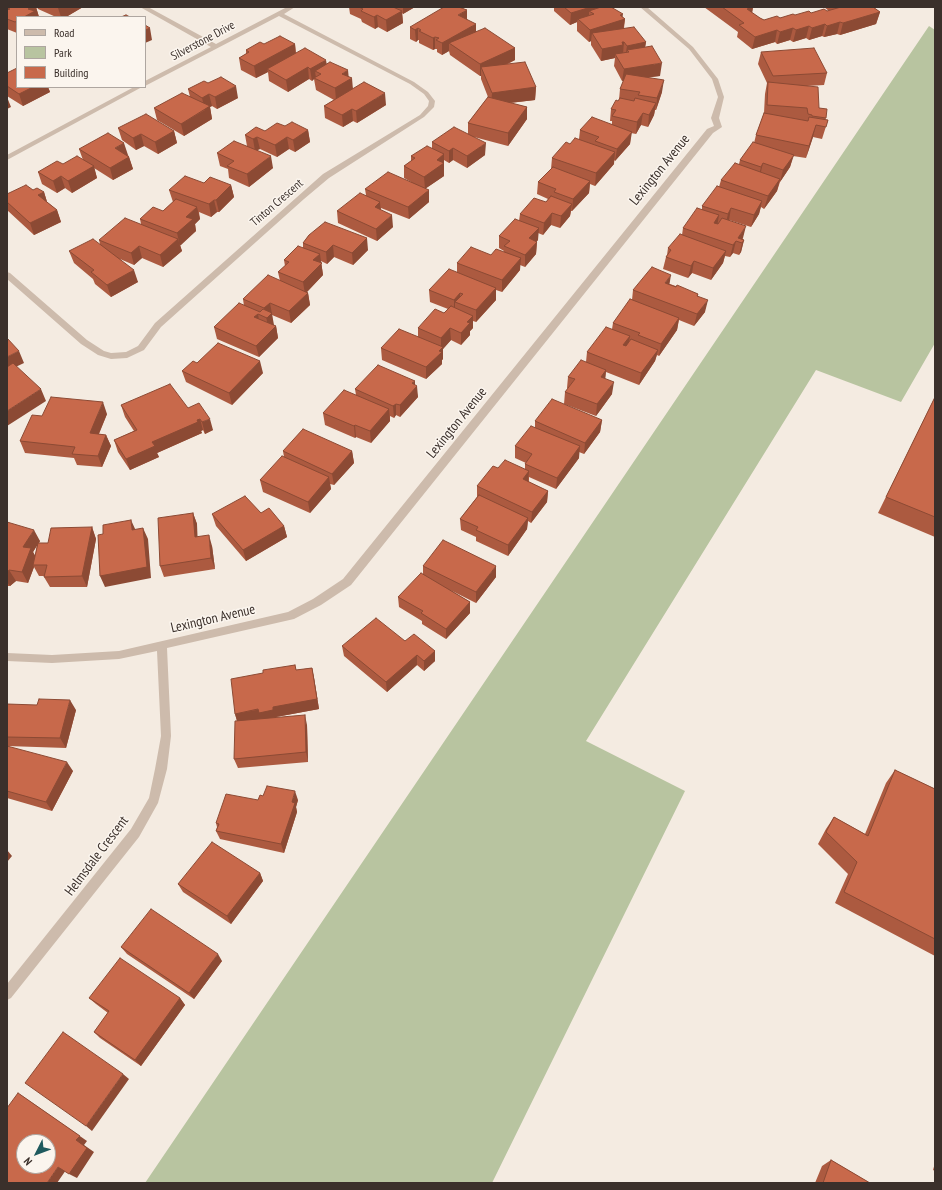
<!DOCTYPE html>
<html>
<head>
<meta charset="utf-8">
<style>
  body { margin:0 }
  #map { position:relative; width:942px; height:1190px; overflow:hidden; background:#f4ebe1; font-family:"PT Sans Narrow",sans-serif }
  canvas { display:block }
  .frame { position:absolute; inset:0; border:8px solid #3b302b; pointer-events:none }
  .legend { position:absolute; left:16px; top:16px; width:130px; height:72px; box-sizing:border-box; background:#fbf5ee; border:1px solid #aea6a0; margin:0; padding:5px 7px; list-style:none; font-size:12px; color:#3b302b }
  .legend li { display:flex; align-items:center; gap:8px; height:20px }
  .legend b { width:20px; border:1px solid #aea6a0 }
  .north { position:absolute; left:16px; top:1134px; width:40px; height:40px; box-sizing:border-box; background:#fbf5ee; border:1px solid #aea6a0; border-radius:50%; rotate:228deg; font-size:11px; font-weight:700; line-height:16px; text-align:center; color:#3b302b }
  .north::after { content:''; display:block; margin:auto; width:14px; height:18px; background:#1f5a5e; clip-path:polygon(50% 0,100% 100%,50% 72%,0 100%) }
</style>
</head>
<body>
<div id="map">
<canvas width="942" height="1190"></canvas>
<div class="frame"></div>
<ul class="legend">
<li><b style="height:5px;background:#cdbbac"></b>Road</li>
<li><b style="height:11px;background:#b8c4a0"></b>Park</li>
<li><b style="height:11px;background:#c8694b"></b>Building</li>
</ul>
<div class="north">N</div>
</div>
<script>
const ctx = document.querySelector('canvas').getContext('2d');
ctx.lineJoin = 'round';
function fill(path, color) {
  ctx.fillStyle = color;
  ctx.fill(path, 'evenodd');
}
function shape(rows) {
  const path = new Path2D();
  for (const r of rows) {
    path.moveTo(r[0], r[1]);
    for (let i = 2; i < r.length; i += 2) path.lineTo(r[i], r[i + 1]);
  }
  return path;
}
function trace(path, color, width, dash) {
  ctx.strokeStyle = color;
  ctx.lineWidth = width;
  ctx.lineCap = dash ? 'butt' : 'round';
  ctx.setLineDash(dash || []);
  ctx.stroke(path);
}
function write(font, color, halo, rows, align = 'center') {
  ctx.font = font + ' "PT Sans Narrow",sans-serif';
  ctx.lineWidth = 3;
  ctx.setLineDash([]);
  ctx.textBaseline = 'middle';
  ctx.strokeStyle = halo;
  ctx.fillStyle = color;
  for (const [text, x, y, turn = 0] of rows) {
    ctx.save();
    ctx.translate(x, y);
    ctx.rotate((+turn || 0) * Math.PI / 180);
    ctx.textAlign = isNaN(turn) ? turn : align;
    if (halo) ctx.strokeText(text, 0, 0);
    ctx.fillText(text, 0, 0);
    ctx.restore();
  }
}
const green = shape([
  [929,26,935,30,935,343,901,402,816,370,586,741,685,791,492,1183,145,1183]
]);
const minor = shape([
  [140,7,148,7,216,44,287,7,295,7,284,14,414,82,428,92,435,101,434,107,424,117,329,178,304,199,161,327,144,350,127,358,111,359,98,355,81,344,7,279,7,272,10,273,87,340,104,351,111,353,126,352,138,346,155,323,323,174,420,115,428,106,429,101,424,94,410,84,279,16,145,86,145,81,211,47,140,7],
  [640,7,647,7,693,47,718,79,724,97,719,118,722,127,713,133,351,585,321,605,294,619,167,648,171,736,167,769,158,803,139,837,11,998,7,1000,7,984,131,829,149,798,155,769,161,736,157,651,119,659,52,663,7,661,7,653,52,655,119,651,288,612,313,599,343,579,707,129,714,126,711,118,718,97,712,79,689,49,640,7],
  [134,87,142,87,7,160,7,155,134,87]
]);
const wall = shape([
  [7,7,36,7,39,17,17,17,17,33,7,29],
  [37,7,83,7,66,17,56,17,38,9],
  [349,7,415,7,403,14,402,13,403,23,387,32,378,27,375,29,362,22,361,19,350,14],
  [554,7,611,7,625,19,624,28,646,42,645,47,660,76,646,77,662,92,656,110,655,110,654,115,648,127,641,125,636,134,631,133,630,144,615,161,614,160,614,164,595,186,590,184,589,193,572,211,571,211,570,216,560,228,551,225,543,235,538,233,538,240,537,241,536,254,525,267,520,265,520,270,502,292,496,290,496,300,476,322,473,321,473,328,470,331,470,335,461,345,451,340,443,349,443,359,442,360,442,364,426,379,382,360,381,348,418,337,418,328,444,313,448,309,430,302,429,290,457,272,457,263,504,252,504,251,499,248,499,236,519,221,520,214,546,202,548,199,537,194,538,182,551,169,552,158,570,144,579,139,580,130,612,124,612,121,610,121,611,109,619,100,620,89,624,80,622,81,614,66,615,58,601,61,591,45,591,41,589,42,577,31,577,22,570,25,554,11],
  [704,7,753,7,752,13,760,18,764,20,829,11,824,7,873,7,880,12,876,24,840,35,837,34,824,37,822,36,809,40,806,38,793,42,790,40,777,44,775,42,752,49,737,37,738,32],
  [467,19,476,32,515,48,515,60,508,64,536,87,535,100,510,103,527,107,527,119,508,146,474,137,485,155,467,168,453,160,449,163,444,160,444,176,426,188,429,202,409,219,381,208,381,210,393,227,377,241,338,223,337,211,366,195,365,189,411,182,404,178,404,166,411,161,411,156,432,148,432,142,468,134,468,123,488,97,481,79,481,76,480,76,450,55,449,51,442,55,437,52,437,49,435,49,433,50,419,43,419,40,418,40,416,42,410,39,410,27],
  [264,44,295,44,296,54,327,64,348,76,353,89,386,105,357,123,353,121,343,127,325,118,324,106,334,100,316,90,314,79,312,81,309,79,288,92,269,81,268,72,256,78,241,70,239,58,246,54,246,50],
  [761,52,827,73,824,85,807,86,819,108,826,118,825,120,828,120,822,139,813,137,806,158,793,156,790,167,780,182,777,191,764,209,761,207,759,214,751,227,729,220,743,238,742,239,744,240,741,252,739,255,733,253,730,257,725,256,723,263,711,280,692,273,688,278,663,269,666,257,667,255,668,248,682,235,683,228,702,210,702,206,719,187,721,180,739,164,740,160,754,143,756,135,764,113,765,94,767,83,758,64],
  [7,73,17,87,48,87,50,92,23,106,7,96],
  [208,83,238,98,217,109,212,106,210,107,212,119,184,136,157,120,154,108,190,97,188,89],
  [285,126,308,130,310,142,295,152,289,149,277,157,260,149,257,150,273,168,249,187,229,178,228,169,220,166,217,153,247,146,245,135,265,131],
  [118,128,174,131,177,143,158,154,144,146,136,150,122,140],
  [79,149,128,155,129,157,133,169,113,180,94,168,97,178,72,193,65,188,57,193,42,184,38,172,83,160],
  [204,183,231,185,234,197,219,212,217,212,211,217,199,212,200,219,195,224,196,231,180,245,182,251,163,267,142,258,134,265,120,259,138,282,111,297,95,284,93,279,74,263,69,251,100,244,99,240,141,224,140,219,163,211,173,202,169,190],
  [33,190,44,192,47,202,57,210,61,222,34,235,7,210,7,194],
  [309,235,368,250,353,265,334,257,327,264,321,261,323,275,307,292,308,293,310,305,291,323,272,315,273,326,276,326,278,338,259,357,217,339,214,327,244,306,243,299,280,281,278,272,285,266,284,260,303,248,303,243],
  [670,284,698,294,698,296,705,312,694,326,679,320,677,330,659,356,657,355,655,361,639,385,606,372,605,378,612,394,596,416,564,404,565,392,568,389,567,388,568,377,586,362,587,352,612,329,613,323,632,300,633,290],
  [197,363,263,373,232,405,186,382,182,371],
  [415,385,418,397,400,417,396,415,394,418,390,416,390,421,371,443,356,437,355,438,325,425,323,413,356,395,355,389],
  [935,397,935,537,878,513],
  [121,405,188,408,213,430,205,434,203,430,201,431,202,433,157,453,159,457,130,470,118,452,114,440,134,431,125,417],
  [107,414,99,434,106,435,111,446,102,467,77,465,74,458,25,453,20,441,42,416],
  [602,420,600,432,584,454,579,452,579,458,556,489,529,477,529,482,548,491,547,502,531,523,528,521,527,529,508,556,476,541,476,537,461,530,460,519,477,497,477,486,498,468,525,469,525,464,526,463,515,458,515,446,535,427,535,421],
  [283,451,352,451,354,463,334,485,330,484,331,489,310,513,263,492,260,480,284,457],
  [193,513,197,524,197,537,212,546,215,569,164,577,160,566],
  [261,513,284,526,287,537,246,561,216,526,212,514],
  [7,522,40,541,39,543,48,543,92,527,96,539,87,587,50,587,44,577,44,576,39,576,34,567,28,583,16,581,10,586,7,586],
  [37,545,35,556,33,552],
  [423,566,496,577,476,603,450,590,470,602,470,613,446,639,422,624,422,621,399,607,398,597,423,574],
  [405,641,435,651,435,661,424,671,417,665,387,692,344,656,342,646],
  [295,665,296,670,312,668,314,678,319,709,276,717,276,718,307,725,308,762,238,768,234,759,237,721,235,714,263,673],
  [7,704,76,710,66,748,7,746,73,771,52,811,7,798],
  [895,770,935,789,935,956,835,903,848,874,818,844,826,829,834,817,865,834,886,783],
  [263,796,298,800,296,807,297,812,284,853,220,839,216,831,217,827,216,823,258,800],
  [260,873,263,881,231,924,183,892,178,884],
  [121,947,222,961,194,999,127,954],
  [89,998,180,998,185,1005,141,1066,100,1038,94,1032,108,1013,96,1004],
  [831,1160,870,1183,815,1183,822,1166],
  [935,1163,935,1171,933,1170]
]);
const shadedWall = shape([
  [31,7,36,7,39,17,24,17,28,9],
  [59,7,83,7,66,17,61,17,58,8],
  [403,7,415,7,403,14],
  [591,7,605,7,594,14,589,11,589,19,578,19,577,22,570,25,571,13],
  [753,7,751,19,747,9],
  [467,10,467,22,458,15],
  [402,11,403,23,387,32,386,20],
  [880,12,876,24,840,35,843,23],
  [623,14,622,20,625,19,623,31,592,33,591,41,589,42,590,30],
  [377,15,378,27,375,29,374,17],
  [840,22,837,34,824,37,827,26],
  [476,24,476,35,449,43,449,51,442,55,442,43],
  [825,24,822,36,809,40,812,28],
  [809,26,806,38,793,42,796,30],
  [150,28,152,40,145,43,145,30],
  [418,28,418,40,416,42,415,30],
  [793,28,790,40,777,44,780,32],
  [777,30,775,42,752,49,755,37],
  [435,37,435,49,433,50,433,38],
  [622,42,624,42,623,54,615,54,615,58,601,61,602,49],
  [646,42,644,54,629,52,627,50,626,58,625,58,627,46],
  [295,44,296,56,267,69,268,72,256,78,254,66],
  [515,48,515,60,484,74,481,67,481,76,480,76,480,64],
  [326,60,328,72,321,74,315,71,316,78,314,78,314,79,312,81,310,69],
  [662,63,660,76,622,81,624,69],
  [308,67,309,79,288,92,286,80],
  [348,70,349,80,352,78,353,90,336,100,335,88,342,74],
  [664,80,662,92,656,110,657,98],
  [236,86,238,98,217,109,215,97],
  [33,87,48,87,50,92,23,106,19,94],
  [536,87,535,100,491,105,492,93],
  [385,93,386,105,357,123,356,111],
  [209,94,212,106,210,107,212,119,184,136,181,124,205,110,202,98],
  [7,97,11,107,7,109],
  [656,103,654,115,648,127,649,115],
  [527,107,527,119,508,146,508,133],
  [352,109,353,121,343,127,342,115],
  [643,113,641,125,636,134,637,122],
  [816,125,813,137,806,158,809,146],
  [308,130,310,142,295,152,293,140],
  [174,131,177,143,158,154,155,142],
  [632,132,630,144,615,161,617,149],
  [141,134,144,146,136,150,133,138],
  [257,137,260,149,255,151,253,139],
  [287,137,289,149,277,157,275,145],
  [124,143,128,155,119,160,115,148],
  [486,143,485,155,467,168,467,156],
  [453,148,453,160,449,163,449,151],
  [615,152,614,164,595,186,596,173],
  [444,154,444,176,425,189,424,177,437,160],
  [794,155,790,167,780,182,783,170],
  [271,156,273,168,249,187,247,174],
  [129,157,133,169,113,180,110,168],
  [763,163,760,176,758,179,761,167],
  [94,166,97,178,72,193,68,181],
  [61,176,65,188,57,193,53,181],
  [780,179,777,191,764,209,768,196],
  [590,181,589,193,572,211,573,199],
  [231,185,234,197,219,212,216,200],
  [429,190,429,202,409,219,408,207],
  [44,192,48,205,38,195],
  [214,200,217,212,211,217,209,204],
  [762,201,759,214,751,227,754,215],
  [380,202,381,214,375,207],
  [572,204,570,216,560,228,561,216],
  [197,207,200,219,195,224,196,231,180,246,177,233,186,217],
  [731,208,729,220,725,226,728,214],
  [57,210,61,222,34,235,30,223],
  [552,213,551,225,543,235,544,223],
  [392,215,393,227,377,241,376,229],
  [719,215,717,227,714,223],
  [746,226,743,238,740,243,738,238],
  [539,228,538,240,529,250,529,238],
  [367,238,368,250,353,265,352,253],
  [178,239,182,251,163,267,160,255],
  [744,240,741,252,739,255,742,243],
  [736,241,733,253,730,257,733,245],
  [537,242,536,254,525,267,525,255],
  [333,245,334,257,327,264,326,252],
  [139,246,142,258,134,265,131,253],
  [726,251,723,263,711,280,713,268],
  [320,254,323,275,305,294,303,282,313,260],
  [521,258,520,270,502,292,502,280],
  [694,261,692,273,688,278,691,266],
  [134,270,138,282,111,297,107,285],
  [671,275,669,287,665,283],
  [496,288,496,300,476,322,476,310],
  [308,293,310,305,291,323,289,311],
  [460,293,460,304,455,302,455,310,454,312,454,300],
  [708,300,705,312,694,326,697,314],
  [270,303,274,325,269,330,264,308],
  [258,314,260,326,254,317],
  [473,316,473,328,470,331,470,335,461,345,461,333,467,322],
  [679,318,677,330,659,356,661,344],
  [276,326,278,338,259,357,256,346],
  [450,328,451,340,443,349,443,359,442,360,442,364,426,379,426,367,441,349,441,338],
  [630,336,628,348,623,345],
  [658,350,655,361,639,385,641,373],
  [19,351,24,363,7,371,7,357],
  [260,361,263,373,232,405,229,393],
  [606,370,605,382,601,377],
  [415,381,415,388,417,386,418,397,400,417,400,405,412,383],
  [614,382,612,394,596,416,597,404],
  [41,389,46,401,7,426,7,411],
  [103,402,107,414,94,445,90,433],
  [396,404,396,415,394,418,393,406],
  [389,409,390,421,371,443,370,431],
  [200,419,203,430,201,431,202,433,157,453,159,457,130,470,126,459,152,442],
  [210,419,213,430,205,434,202,422],
  [602,420,600,432,584,454,585,443],
  [355,425,356,437,355,438,354,426],
  [106,435,111,446,102,467,98,456],
  [580,446,579,458,556,489,557,478],
  [352,451,354,463,334,485,332,474],
  [529,471,528,482,523,479],
  [329,477,331,489,310,513,308,502],
  [548,491,547,502,531,523,532,512],
  [193,513,197,524,198,548,195,537],
  [528,518,527,529,508,556,508,545],
  [131,520,136,531,132,530],
  [284,526,287,537,246,561,243,550],
  [92,527,96,539,87,587,82,576],
  [143,528,148,539,151,578,105,587,100,576],
  [34,530,40,541,33,552,37,559,33,565,34,567,28,583,22,572,23,547],
  [209,535,212,546,215,569,211,558],
  [496,566,496,577,476,603,476,592],
  [9,570,16,581,10,586,7,582,7,573],
  [470,602,470,613,446,639,446,629],
  [435,651,435,661,424,671,424,661],
  [417,655,417,665,387,692,386,682],
  [312,668,314,678,319,709,276,717,276,720,238,724,235,714,273,707],
  [70,700,76,710,66,748,60,738],
  [305,715,307,725,308,762,306,752],
  [67,762,73,771,52,811,46,802],
  [295,791,298,800,296,807,297,812,284,853,281,844,292,802],
  [7,850,12,856,7,862],
  [260,873,263,881,231,924,227,916],
  [218,954,222,961,194,999,189,993],
  [180,998,185,1005,141,1066,135,1060],
  [123,1074,129,1079,92,1131,86,1126],
  [18,1093,87,1141,84,1145,94,1152,77,1178,69,1174,76,1140],
  [58,1167,66,1170,57,1183,47,1183]
]);
const building = shape([
  [7,7,31,7,28,9,35,11,24,17,17,17,17,21,15,22,7,19,7,10,10,9,7,8,7,7],
  [359,7,393,7,402,11,386,20,377,15,374,17,361,11,363,9,359,7],
  [444,7,459,7,467,10,458,15,476,24,442,43,436,40,439,38,435,37,433,38,419,31,421,30,418,28,415,30,410,27,444,7],
  [564,7,591,7,571,13,564,7],
  [601,7,611,7,623,14,620,15,625,19,590,30,578,19,594,14,589,11,601,7],
  [722,7,753,7,747,9,760,18,764,20,777,16,780,18,793,14,795,15,809,11,811,13,824,9,827,11,841,7,873,7,880,12,843,23,840,22,827,26,825,24,812,28,809,26,796,30,793,28,780,32,777,30,755,37,739,25,744,23,722,7],
  [126,15,130,17,121,17,126,15],
  [145,25,150,28,145,30,145,25],
  [634,27,646,42,627,46,624,42,622,42,623,45,602,49,592,33,634,27],
  [485,28,515,48,480,64,449,43,485,28],
  [280,36,295,44,254,66,239,58,249,52,246,50,260,42,264,44,280,36],
  [652,46,662,63,624,69,615,54,629,52,627,50,652,46],
  [305,48,326,60,310,69,308,67,286,80,267,69,305,48],
  [814,48,827,73,773,76,761,52,814,48],
  [330,62,348,70,342,74,352,78,335,88,314,78,321,74,315,71,330,62],
  [525,62,536,87,492,93,481,67,525,62],
  [17,68,17,87,33,87,19,94,7,86,7,73,17,68],
  [626,74,664,80,657,98,638,95,640,92,620,89,626,74],
  [221,77,236,86,215,97,209,94,202,98,188,89,204,81,208,83,221,77],
  [364,82,385,93,356,111,352,109,342,115,324,106,364,82],
  [768,82,818,87,819,108,827,109,826,118,812,116,812,115,808,114,807,108,767,105,768,82],
  [182,93,210,106,181,124,154,108,182,93],
  [488,97,527,107,508,133,468,123,488,97],
  [620,98,634,101,635,98,656,103,649,115,643,113,637,122,612,116,616,110,611,109,616,100,618,101,620,98],
  [764,113,808,121,809,117,828,120,826,127,816,125,809,146,756,135,764,113],
  [146,114,174,131,155,142,141,134,133,138,118,128,146,114],
  [592,117,632,132,617,149,595,141,599,137,580,130,592,117],
  [292,122,308,130,293,140,287,137,275,145,257,137,253,139,245,135,256,127,265,131,277,123,285,126,292,122],
  [454,127,486,143,467,156,453,148,449,151,432,142,454,127],
  [108,133,124,143,115,148,129,157,110,168,79,149,108,133],
  [575,138,615,152,596,173,552,158,566,142,570,144,575,138],
  [234,141,271,156,247,174,227,166,234,161,217,153,234,141],
  [753,142,794,155,783,170,763,163,761,167,740,160,753,142],
  [427,146,444,154,437,160,444,163,424,177,404,166,415,158,411,156,427,146],
  [77,156,94,166,68,181,61,176,53,181,38,172,57,161,63,164,77,156],
  [735,163,780,179,768,196,721,180,735,163],
  [553,167,590,181,573,199,554,192,556,189,538,182,553,167],
  [388,172,429,190,408,207,365,189,388,172],
  [185,176,204,183,210,177,231,185,216,200,214,200,209,204,169,190,185,176],
  [26,185,33,190,37,188,44,192,38,195,57,210,30,223,7,202,7,194,26,185],
  [717,186,762,201,754,215,731,208,728,214,702,206,717,186],
  [360,193,380,202,375,207,392,215,376,229,337,211,360,193],
  [551,196,572,204,561,216,552,213,544,223,520,214,534,198,546,202,551,196],
  [176,199,197,207,186,217,193,219,177,233,140,219,153,207,163,211,176,199],
  [697,208,719,215,714,223,718,224,722,218,746,226,738,238,744,240,742,243,736,241,733,245,683,228,697,208],
  [125,218,178,239,160,255,139,246,131,253,99,240,125,218],
  [515,219,539,228,529,238,537,242,525,255,504,246,510,241,499,236,515,219],
  [325,222,367,238,352,253,333,245,326,252,303,243,309,235,325,222],
  [680,234,726,251,713,268,694,261,691,266,666,257,671,250,668,248,680,234],
  [93,239,134,270,107,285,91,272,94,270,69,251,93,239],
  [298,246,320,254,313,260,322,263,303,282,278,272,289,262,284,260,298,246],
  [471,247,491,255,496,249,521,258,502,280,457,263,471,247],
  [652,267,671,275,665,283,676,287,677,285,698,294,697,296,708,300,697,314,633,290,652,267],
  [449,269,496,288,476,310,455,302,463,294,460,293,454,300,429,290,449,269],
  [268,275,308,293,289,311,270,303,264,308,243,299,268,275],
  [630,299,679,318,661,344,638,335,640,333,613,323,630,299],
  [239,303,260,312,263,309,272,313,267,318,258,314,254,317,276,326,256,346,214,327,239,303],
  [451,306,473,316,467,322,470,323,461,333,450,328,441,338,418,328,435,309,444,313,451,306],
  [606,327,630,336,623,345,626,346,631,339,658,350,641,373,587,352,606,327],
  [399,329,443,347,439,351,442,352,426,367,381,348,399,329],
  [7,338,19,351,7,357,7,338],
  [218,343,260,361,229,393,182,371,193,361,197,363,218,343],
  [581,360,606,370,601,377,614,382,597,404,565,392,575,379,568,377,581,360],
  [13,363,41,389,7,411,7,367,13,363],
  [378,365,415,381,412,383,417,386,400,405,396,404,393,406,355,389,378,365],
  [170,384,188,408,199,403,210,419,202,422,200,419,197,420,198,422,152,442,155,446,126,459,114,440,137,430,121,405,170,384],
  [344,390,389,409,370,431,355,425,354,426,323,413,344,390],
  [51,397,103,402,90,433,106,435,98,456,72,454,75,447,20,441,32,415,42,416,51,397],
  [935,397,935,517,886,497,935,397],
  [552,399,602,420,585,443,535,421,552,399],
  [531,426,580,446,557,478,525,464,532,454,515,446,531,426],
  [303,429,352,451,332,474,283,451,303,429],
  [282,456,329,477,308,502,260,480,282,456],
  [505,460,529,471,523,479,548,491,532,512,477,486,493,466,498,468,505,460],
  [479,495,528,518,508,545,476,530,478,527,460,519,479,495],
  [245,496,261,513,269,508,284,526,243,550,212,514,245,496],
  [193,513,195,537,209,535,211,558,160,566,158,518,193,513],
  [131,520,132,530,143,528,147,567,100,576,98,535,103,534,103,525,131,520],
  [7,522,34,530,23,547,31,548,22,572,9,570,7,573,7,522],
  [92,527,82,576,44,577,47,565,33,565,38,543,48,543,51,528,92,527],
  [443,540,496,566,476,592,423,566,443,540],
  [421,573,470,602,446,629,421,613,423,611,398,597,421,573],
  [376,618,405,641,414,634,435,651,424,661,417,655,386,682,342,646,376,618],
  [295,665,296,670,312,668,317,699,273,707,273,710,259,713,258,709,235,714,231,679,263,673,263,670,295,665],
  [39,699,70,700,60,738,7,737,7,704,37,705,39,699],
  [305,715,306,752,234,759,235,721,305,715],
  [7,746,67,762,46,802,7,791,7,746],
  [895,770,935,789,935,939,844,892,857,862,826,832,834,817,868,836,895,770],
  [267,786,295,791,292,802,295,803,281,844,216,831,219,824,216,823,226,794,258,800,260,795,263,796,267,786],
  [212,842,260,873,227,916,178,884,212,842],
  [151,909,218,954,189,993,121,947,151,909],
  [120,958,180,998,135,1060,94,1032,109,1011,89,998,120,958],
  [63,1032,123,1074,86,1126,25,1083,63,1032],
  [18,1093,80,1136,76,1140,87,1148,69,1174,58,1167,47,1183,7,1183,7,1108,18,1093],
  [24,1142,48,1142,48,1166,24,1166,24,1142],
  [831,1160,870,1183,823,1183,831,1160]
]);
const farStreetnames = [
  ["Silverstone Drive",203,41,-28],
  ["Tinton Crescent",277,203,-41]
];
const streetNames = [
  ["Lexington Avenue",660,170,-51],
  ["Lexington Avenue",457,423,-51],
  ["Lexington Avenue",213,619,-13],
  ["Helmsdale Crescent",97,856,-53]
];
fill(green, '#b8c4a0');
fill(minor, '#cdbbac');
fill(wall, '#ac5a40');
fill(shadedWall, '#8c4a34');
fill(building, '#c8694b');
trace(building, '#8c4a34', 1);
write('12px', '#3b302b', '#fbf5ee', farStreetnames);
write('14px', '#3b302b', '#fbf5ee', streetNames);
</script>
</body>
</html>
